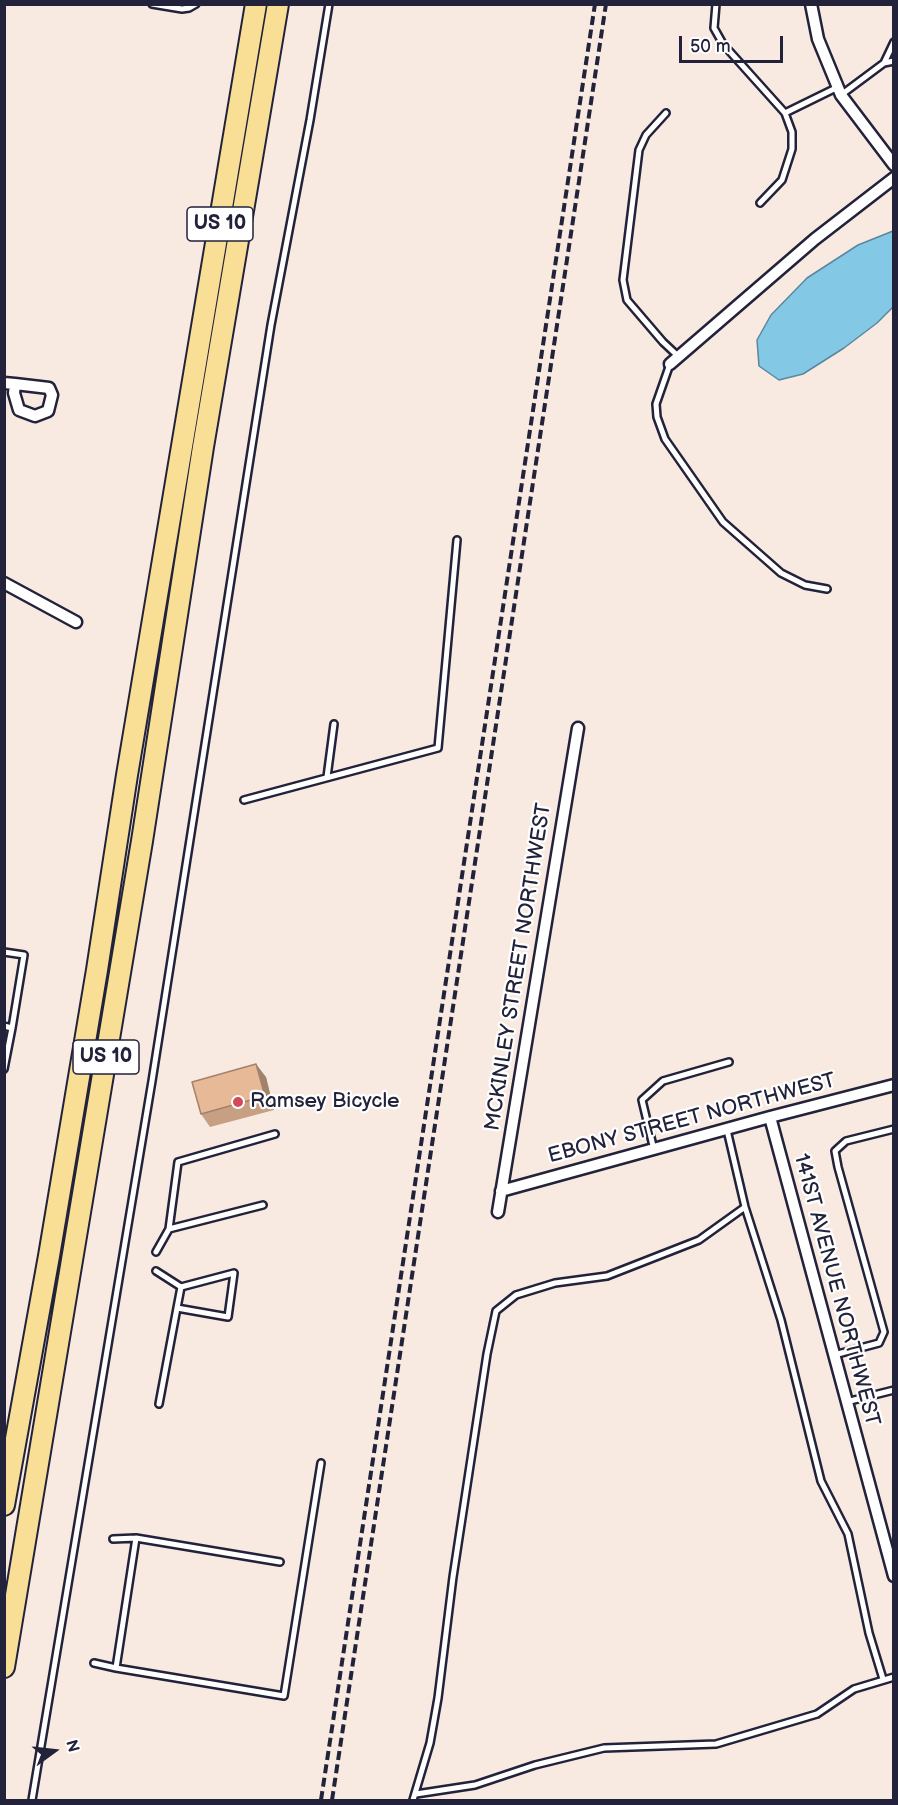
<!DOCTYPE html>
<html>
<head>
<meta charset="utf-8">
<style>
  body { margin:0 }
  #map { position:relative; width:898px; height:1805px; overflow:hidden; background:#f8eae0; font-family:"Balsamiq Sans",sans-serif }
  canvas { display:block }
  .frame { position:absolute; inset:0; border:6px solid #22223b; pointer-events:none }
  .north { position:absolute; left:24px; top:1721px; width:60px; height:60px; -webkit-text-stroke:4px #fff; paint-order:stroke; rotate:75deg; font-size:16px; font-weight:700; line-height:24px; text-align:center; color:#22223b }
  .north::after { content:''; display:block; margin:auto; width:21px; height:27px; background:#22223b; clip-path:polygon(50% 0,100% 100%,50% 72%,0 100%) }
  .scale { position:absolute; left:679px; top:36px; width:104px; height:27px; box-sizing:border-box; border:3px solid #22223b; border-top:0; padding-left:8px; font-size:18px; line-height:21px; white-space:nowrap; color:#22223b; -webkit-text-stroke:4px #fff; paint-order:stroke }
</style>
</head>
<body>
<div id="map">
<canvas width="898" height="1805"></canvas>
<div class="frame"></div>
<div class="north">N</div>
<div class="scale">50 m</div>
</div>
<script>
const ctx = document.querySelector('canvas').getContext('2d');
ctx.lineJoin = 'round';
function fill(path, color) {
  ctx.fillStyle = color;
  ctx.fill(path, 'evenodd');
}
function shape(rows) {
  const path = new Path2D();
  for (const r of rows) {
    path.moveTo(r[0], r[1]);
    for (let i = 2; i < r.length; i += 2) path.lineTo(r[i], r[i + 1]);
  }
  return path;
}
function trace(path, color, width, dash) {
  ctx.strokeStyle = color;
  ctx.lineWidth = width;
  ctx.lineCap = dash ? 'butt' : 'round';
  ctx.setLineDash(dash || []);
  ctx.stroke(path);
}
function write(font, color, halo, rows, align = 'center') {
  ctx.font = font + ' "Balsamiq Sans",sans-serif';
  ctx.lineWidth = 4.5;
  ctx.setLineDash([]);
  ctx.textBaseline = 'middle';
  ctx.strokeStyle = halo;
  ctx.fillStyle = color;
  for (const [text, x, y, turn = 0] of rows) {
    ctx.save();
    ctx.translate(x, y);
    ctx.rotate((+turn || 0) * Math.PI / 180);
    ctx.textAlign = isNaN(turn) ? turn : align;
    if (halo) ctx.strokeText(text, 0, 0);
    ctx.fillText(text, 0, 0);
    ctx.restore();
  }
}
const water = shape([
  [893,231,893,307,877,323,844,348,803,374,779,380,759,366,757,340,771,315,807,278,858,245,893,231]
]);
const lane = shape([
  [152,4,182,9,189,8,196,4],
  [716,4,714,28,723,44,785,113,838,87],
  [894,42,884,63,894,61],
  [841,95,884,63],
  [666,113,646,135,639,150,623,280,627,300,663,342,679,357],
  [760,203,782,180,792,149,792,132,785,113],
  [670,364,656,404,657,417,665,439,723,522,781,573,805,585,827,589],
  [327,777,334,724],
  [244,800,438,748,457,540],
  [4,952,24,955,12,1028,4,1026],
  [4,1069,12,1028],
  [727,1130,745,1207,781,1320,821,1481,848,1534,869,1633,883,1679],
  [654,1150,642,1100,663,1081,729,1062],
  [169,1229,263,1205],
  [156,1252,169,1229,178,1162,275,1134],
  [156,1271,181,1287],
  [834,1355,879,1343,884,1332,838,1167,835,1151,846,1141,894,1129],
  [846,1402,894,1390],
  [159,1404,177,1308,181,1287,234,1273,228,1317,177,1308],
  [113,1539,136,1538,280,1562],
  [94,1663,116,1668,284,1696,321,1463],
  [116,1668,136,1538],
  [416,1794,475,1785,535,1765,604,1748,716,1744,817,1714,854,1689,894,1677],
  [32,1800,152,1081,271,325,310,120,329,4],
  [413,1800,430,1743,438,1698,453,1577,487,1354,496,1311,516,1295,555,1283,607,1276,699,1240,745,1207]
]);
const street = shape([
  [811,4,818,39,841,95,894,165],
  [670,364,815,239,894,178],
  [4,383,15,384,49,388,52,395,48,411,35,416,19,410,14,393,15,384],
  [4,583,76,622],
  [770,1117,894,1576],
  [501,1191,770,1117,894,1085],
  [498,1212,578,728]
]);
const highway = shape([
  [4,1505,49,1256,97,970,127,775,256,4],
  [4,1667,142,841,203,447,278,4]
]);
const rail = shape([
  [321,1800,595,4],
  [332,1800,606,4]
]);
const wall = shape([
  [266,1077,274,1110,210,1127,201,1114]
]);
const shadedWall = shape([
  [256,1064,266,1077,274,1110,265,1096]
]);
const building = shape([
  [256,1064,265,1096,201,1114,192,1082,256,1064]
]);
const markers = [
  [238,1102,6,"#d1495b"]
];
const shields = [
  [220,224,66],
  [106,1057,66]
];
const shieldNames = [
  ["US 10",220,224],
  ["US 10",106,1057]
];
const streetNames = [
  ["MCKINLEY STREET NORTHWEST",519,967,-81],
  ["EBONY STREET NORTHWEST",692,1119,-15],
  ["141ST AVENUE NORTHWEST",836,1290,75]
];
const poiNames = [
  ["Ramsey Bicycle",250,1102]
];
fill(water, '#83c8e4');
trace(water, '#5c86a0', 1.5);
trace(lane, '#22223b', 10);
trace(street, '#22223b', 15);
trace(highway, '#22223b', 24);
trace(lane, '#fff', 5);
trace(street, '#fff', 10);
trace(highway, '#f9df96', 20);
trace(rail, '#22223b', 4, [9, 4.5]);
fill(wall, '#c79f82');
fill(shadedWall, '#a2826a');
fill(building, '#e7b997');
trace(building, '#a2826a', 1.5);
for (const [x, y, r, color] of markers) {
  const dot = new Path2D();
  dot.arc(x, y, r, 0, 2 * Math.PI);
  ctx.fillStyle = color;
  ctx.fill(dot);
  trace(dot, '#fff', 2);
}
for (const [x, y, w] of shields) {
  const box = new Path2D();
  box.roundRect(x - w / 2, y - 17, w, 34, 4.5);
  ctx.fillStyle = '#fff';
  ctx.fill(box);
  trace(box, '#22223b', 1.5);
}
write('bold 20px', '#22223b', null, shieldNames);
write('21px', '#22223b', '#fff', streetNames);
write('21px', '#22223b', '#fff', poiNames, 'left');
</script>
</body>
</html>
